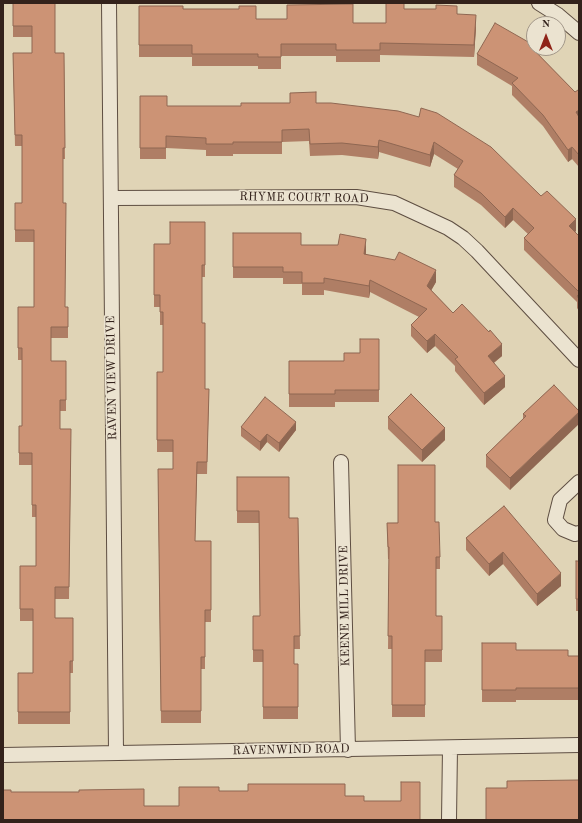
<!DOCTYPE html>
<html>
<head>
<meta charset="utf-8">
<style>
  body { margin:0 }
  #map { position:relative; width:582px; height:823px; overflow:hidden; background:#e0d4b6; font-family:"Old Standard TT",serif }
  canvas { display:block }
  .frame { position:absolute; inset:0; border:4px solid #33221b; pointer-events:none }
  .north { position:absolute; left:526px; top:16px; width:40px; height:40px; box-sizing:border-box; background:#ebe3d0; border:1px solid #a19688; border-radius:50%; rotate:0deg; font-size:11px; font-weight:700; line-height:16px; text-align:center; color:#33221b }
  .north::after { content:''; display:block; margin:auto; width:14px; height:18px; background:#8f2418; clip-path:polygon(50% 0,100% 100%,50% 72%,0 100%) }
</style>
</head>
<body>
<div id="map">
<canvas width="582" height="823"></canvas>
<div class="frame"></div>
<div class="north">N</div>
</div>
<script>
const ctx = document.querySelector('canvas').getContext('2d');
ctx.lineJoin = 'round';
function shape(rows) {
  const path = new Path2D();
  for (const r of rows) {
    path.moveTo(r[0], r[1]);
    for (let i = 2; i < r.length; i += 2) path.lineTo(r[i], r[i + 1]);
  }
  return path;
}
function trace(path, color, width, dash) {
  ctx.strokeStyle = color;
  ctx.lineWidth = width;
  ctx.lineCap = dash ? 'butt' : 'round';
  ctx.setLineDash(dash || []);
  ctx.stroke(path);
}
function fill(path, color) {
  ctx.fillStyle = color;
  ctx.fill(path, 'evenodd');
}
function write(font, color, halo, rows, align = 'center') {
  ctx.font = font + ' "Old Standard TT",serif';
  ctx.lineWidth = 3.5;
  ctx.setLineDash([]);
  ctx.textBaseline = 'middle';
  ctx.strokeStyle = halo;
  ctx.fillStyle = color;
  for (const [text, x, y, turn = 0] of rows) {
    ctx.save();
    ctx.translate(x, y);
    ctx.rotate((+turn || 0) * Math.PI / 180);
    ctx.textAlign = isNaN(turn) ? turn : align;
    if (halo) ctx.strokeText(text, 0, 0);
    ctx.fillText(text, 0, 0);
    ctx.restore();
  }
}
const minor = shape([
  [109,3,116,752],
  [539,3,558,15,579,33],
  [111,198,356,197,394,203,448,228,463,238,477,251,579,360],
  [341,462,348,750],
  [579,482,560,500,555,520,563,529,575,534,579,533],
  [3,755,579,745],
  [449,820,450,748]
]);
const wall = shape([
  [13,3,55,53,64,53,65,159,63,159,63,203,65,307,68,307,68,338,51,338,51,361,66,361,66,411,60,411,60,429,71,441,69,599,55,599,55,618,73,618,73,673,70,673,70,724,18,724,18,673,33,673,33,621,20,621,20,566,36,566,36,517,32,517,32,465,19,465,19,426,22,426,22,360,18,360,18,307,34,307,34,242,15,242,15,203,22,203,22,146,15,146,13,53,32,53,32,37,13,37],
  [139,6,183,9,256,19,353,23,386,23,404,9,457,14,476,27,474,57,380,55,380,62,336,62,336,56,281,56,281,69,258,69,258,66,192,66,192,57,139,57],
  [530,46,575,92,579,91,579,167,572,159,568,162,543,126,512,95,512,86,477,65,477,54],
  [140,96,167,106,241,106,316,103,398,111,576,231,575,232,579,236,579,311,577,308,577,302,524,250,524,238,528,234,513,220,505,228,481,205,454,187,454,175,458,169,434,154,430,167,379,152,378,159,342,155,310,156,309,141,282,142,282,154,233,154,233,156,206,156,206,150,166,148,166,159,140,159],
  [205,222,205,277,202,277,202,323,205,389,209,389,207,474,197,474,195,541,211,541,211,622,205,622,205,669,201,669,201,723,161,723,158,469,173,469,173,452,157,452,157,372,163,372,163,325,160,325,160,307,154,307,154,244,170,244],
  [233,233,301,245,366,251,366,255,436,282,431,290,453,313,502,356,494,363,505,387,484,405,455,371,455,366,435,346,427,353,411,336,411,325,419,317,370,292,369,298,324,290,324,295,302,295,302,284,283,284,283,278,233,278],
  [379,339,379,402,335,402,335,407,289,407,289,361,344,361,360,353],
  [554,385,510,490,486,467,486,455,523,419,523,414],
  [388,417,445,440,422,462,388,429],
  [241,427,296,430,279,452,267,442,260,451,241,436],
  [237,477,289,518,298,518,300,649,294,649,294,664,298,664,298,719,263,719,263,662,253,662,253,616,260,616,259,523,237,523],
  [504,506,561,586,537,606,503,564,489,576,466,550,466,538],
  [435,522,440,557,440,569,436,569,436,616,442,616,442,662,425,662,425,717,392,717,392,649,388,649,389,559,388,559,387,523],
  [576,561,579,561,579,611,576,611],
  [482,643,516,650,568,656,579,656,579,700,516,700,516,702,482,702]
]);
const shadedWall = shape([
  [476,15,476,27,474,57,474,45],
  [579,110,579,122,576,112],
  [379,140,379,152,378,159,378,147],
  [434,142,434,154,430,167,430,155],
  [572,147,572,159,568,162,568,150],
  [513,208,513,220,505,228,505,217],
  [576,219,576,231,569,237,569,226],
  [366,239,366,251,364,266,364,254],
  [436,270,436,282,427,298,427,286],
  [370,280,370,292,369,298,369,286],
  [435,334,435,346,427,353,427,341],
  [502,344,502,356,488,367,488,356],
  [505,376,505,387,484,405,484,393],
  [579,412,579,424,510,490,510,478],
  [296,422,296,430,279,452,279,443],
  [445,428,445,440,422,462,422,450],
  [267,434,267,442,260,451,260,442],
  [503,552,503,564,489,576,489,564],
  [561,573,561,586,537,606,537,594]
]);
const building = shape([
  [13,3,55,3,55,53,64,53,65,148,63,148,63,203,66,203,65,307,68,307,68,327,51,327,51,361,66,361,66,400,60,400,60,429,71,429,69,587,55,587,55,618,73,618,73,661,70,661,70,712,18,712,18,673,33,673,33,609,20,609,20,566,36,566,36,505,32,505,32,453,19,453,19,426,22,426,22,348,18,348,18,307,34,307,34,230,15,230,15,203,22,203,22,135,15,135,13,53,32,53,32,26,13,26,13,3],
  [386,3,404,3,404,9,436,9,436,5,457,6,457,14,476,15,474,45,380,43,380,50,336,50,336,44,281,44,281,57,258,57,258,54,192,54,192,45,139,45,139,6,183,6,183,9,239,9,239,6,256,6,256,19,287,19,287,5,353,4,353,23,386,23,386,3],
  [495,23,530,43,529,45,575,92,578,90,579,91,579,110,576,112,579,117,579,155,572,147,568,150,543,115,512,83,518,78,477,54,495,23],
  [316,92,316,103,331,103,398,111,419,117,421,108,437,113,491,147,541,196,547,191,576,219,569,226,579,236,579,292,524,238,534,228,513,208,505,217,481,193,454,175,463,161,434,142,430,155,379,140,378,147,342,143,310,144,309,129,282,130,282,142,233,142,233,144,206,144,206,138,166,136,166,148,140,148,140,96,167,96,167,106,241,106,241,103,290,103,290,93,316,92],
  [170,222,205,222,205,265,202,265,202,323,205,323,205,389,209,389,207,462,197,462,195,541,211,541,211,610,205,610,205,657,201,657,201,711,161,711,158,469,173,469,173,440,157,440,157,372,163,372,163,312,160,312,160,295,154,295,154,244,170,244,170,222],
  [233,233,301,233,301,245,338,245,340,234,366,239,364,254,395,260,399,252,436,270,427,286,453,313,462,304,489,332,490,330,502,344,488,356,505,376,484,393,455,359,458,357,435,334,427,341,411,325,427,309,370,280,369,286,324,278,324,283,302,283,302,272,283,272,283,267,233,267,233,233],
  [579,294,579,299,577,296,579,294],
  [360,339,379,339,379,390,335,390,335,394,289,394,289,361,344,361,344,353,360,353,360,339],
  [554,385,579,411,579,412,510,478,486,455,526,416,523,414,554,385],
  [411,394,445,428,422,450,388,417,411,394],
  [265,397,296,422,279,443,267,434,260,442,241,427,265,397],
  [398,465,435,465,435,522,439,522,440,557,436,557,436,616,442,616,442,650,425,650,425,705,392,705,392,636,388,636,389,547,388,547,387,523,398,523,398,465],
  [237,477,289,477,289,518,298,518,300,636,294,636,294,664,298,664,298,707,263,707,263,650,253,650,253,616,260,616,259,511,237,511,237,477],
  [504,506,561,573,537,594,503,552,489,564,466,538,504,506],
  [576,561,579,561,579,599,576,599,576,561],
  [482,643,516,643,516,650,568,650,568,656,579,656,579,688,516,688,516,690,482,690,482,643],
  [579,780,579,820,486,820,486,788,507,788,507,781,579,780],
  [401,782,420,782,420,820,3,820,3,790,11,790,11,792,79,792,79,790,144,789,144,806,179,806,179,787,219,787,219,791,248,791,248,784,345,784,345,796,364,796,364,801,401,801,401,782]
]);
const streetNames = [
  ["RHYME COURT ROAD",304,198,1],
  ["RAVEN VIEW DRIVE",112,378,-91],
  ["KEENE MILL DRIVE",345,606,-91],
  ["RAVENWIND ROAD",291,750,-1]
];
trace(minor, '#5e4e42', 16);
trace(minor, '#ebe3d0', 14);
fill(wall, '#af7e65');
fill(shadedWall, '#8f6752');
fill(building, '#cc9375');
trace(building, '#8f6752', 1);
write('12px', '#33221b', '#ebe3d0', streetNames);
</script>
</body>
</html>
